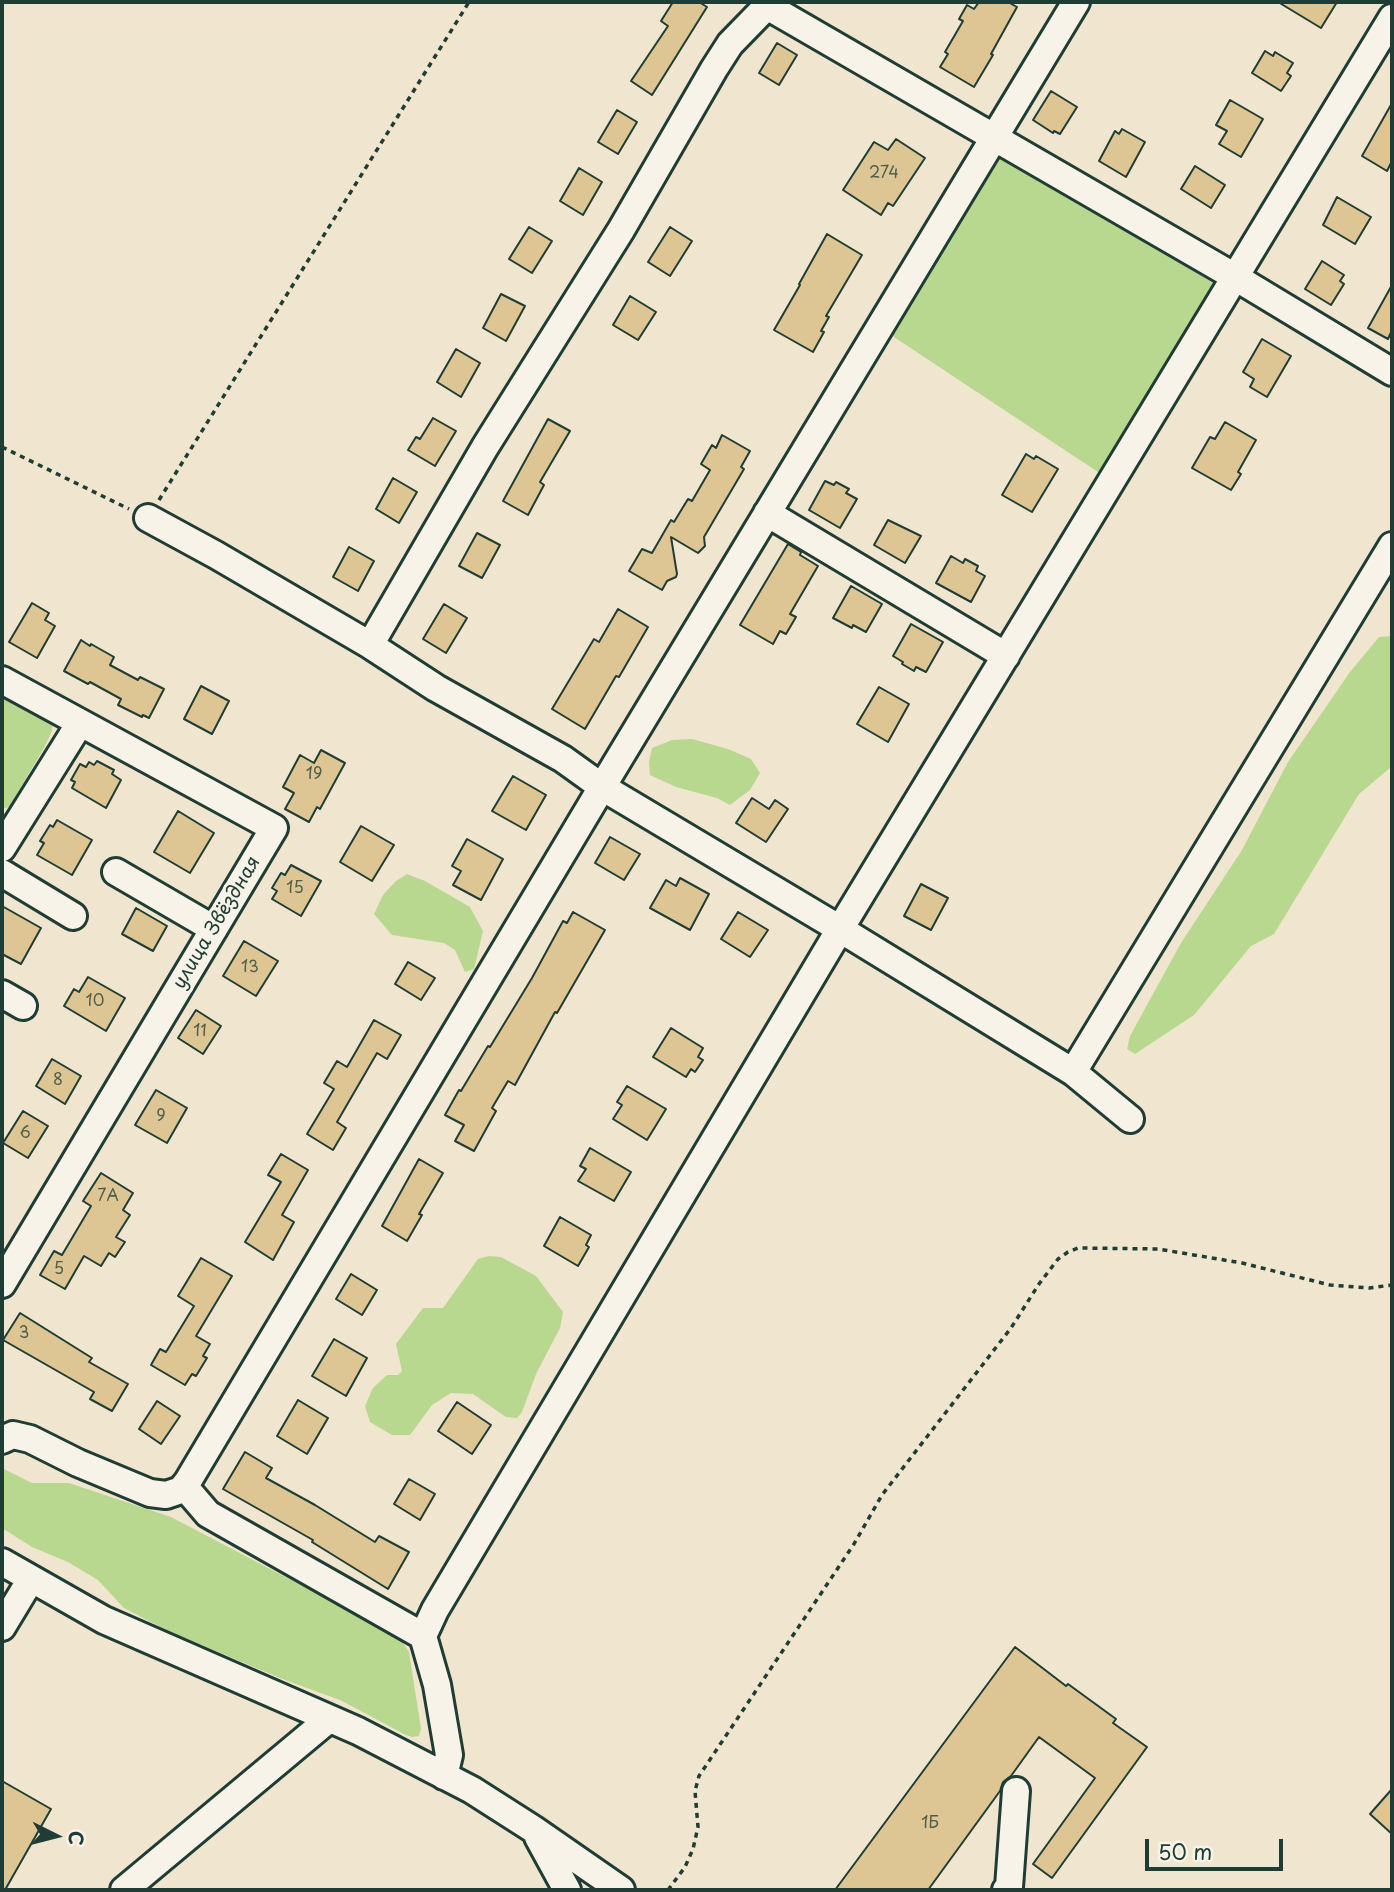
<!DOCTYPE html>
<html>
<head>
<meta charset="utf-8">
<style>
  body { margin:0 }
  #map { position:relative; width:1394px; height:1892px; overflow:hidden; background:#f0e5cf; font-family:"Playpen Sans",sans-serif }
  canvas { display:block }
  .frame { position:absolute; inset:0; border:4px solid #1f3d34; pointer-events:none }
  .north { position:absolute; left:21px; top:1801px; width:70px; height:70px; -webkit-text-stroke:5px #f7f3e8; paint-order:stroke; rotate:96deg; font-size:19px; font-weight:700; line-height:28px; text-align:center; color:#1f3d34 }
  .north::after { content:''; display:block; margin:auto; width:24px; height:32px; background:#1f3d34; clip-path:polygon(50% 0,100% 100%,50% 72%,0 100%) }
  .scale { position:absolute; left:1145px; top:1839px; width:138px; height:32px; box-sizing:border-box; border:4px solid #1f3d34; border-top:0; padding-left:9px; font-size:21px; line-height:24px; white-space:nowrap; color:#1f3d34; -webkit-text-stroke:5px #f7f3e8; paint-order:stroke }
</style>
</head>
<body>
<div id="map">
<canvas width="1394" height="1892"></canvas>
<div class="frame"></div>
<div class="north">С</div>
<div class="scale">50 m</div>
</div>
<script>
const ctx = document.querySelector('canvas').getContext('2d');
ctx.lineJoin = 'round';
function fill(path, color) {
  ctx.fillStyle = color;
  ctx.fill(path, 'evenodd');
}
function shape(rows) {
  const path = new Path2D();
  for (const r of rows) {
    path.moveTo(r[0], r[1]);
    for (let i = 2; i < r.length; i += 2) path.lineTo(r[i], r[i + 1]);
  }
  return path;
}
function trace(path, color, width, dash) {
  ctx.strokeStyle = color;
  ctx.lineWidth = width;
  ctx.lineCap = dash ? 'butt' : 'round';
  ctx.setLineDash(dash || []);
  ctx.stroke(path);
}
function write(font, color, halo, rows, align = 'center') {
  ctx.font = font + ' "Playpen Sans",sans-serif';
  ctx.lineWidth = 6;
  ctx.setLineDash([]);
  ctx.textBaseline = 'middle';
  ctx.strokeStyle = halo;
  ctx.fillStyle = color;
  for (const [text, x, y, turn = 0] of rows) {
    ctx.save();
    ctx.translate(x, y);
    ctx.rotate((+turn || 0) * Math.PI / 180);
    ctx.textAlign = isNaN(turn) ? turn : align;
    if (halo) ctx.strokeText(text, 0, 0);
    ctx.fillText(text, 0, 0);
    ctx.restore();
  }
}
const green = shape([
  [1000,155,1212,282,1213,288,1109,471,1101,474,894,337,892,334],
  [1392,636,1392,764,1390,768,1359,794,1274,934,1251,946,1194,1015,1135,1054,1127,1049,1130,1036,1181,943,1242,850,1288,762,1350,672,1379,637],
  [2,695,53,719,52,731,44,748,9,807,2,809],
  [692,739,728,749,751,759,760,773,750,790,730,805,717,798,676,787,650,775,649,762,652,748,672,740],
  [407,874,425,881,470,907,483,931,474,969,465,972,455,950,444,943,392,935,374,914,383,895,396,881],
  [489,1256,501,1257,536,1276,563,1312,560,1328,536,1374,522,1412,517,1418,506,1417,473,1394,451,1393,432,1405,410,1435,392,1435,380,1428,370,1422,365,1406,373,1388,387,1375,398,1375,402,1371,396,1344,423,1308,443,1308,478,1259],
  [2,1468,32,1483,69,1483,171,1517,398,1636,409,1652,421,1729,419,1736,412,1737,404,1734,340,1700,285,1680,168,1631,124,1608,98,1580,68,1562,32,1547,2,1528]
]);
const building = shape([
  [673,2,699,2,707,7,652,95,631,81,668,26,661,21,673,2],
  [979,2,1008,2,1017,7,991,54,993,55,974,87,940,67,948,54,945,52,963,21,959,19,967,5,974,9,979,2],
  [1278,2,1337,2,1321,28,1278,2],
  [777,43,797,55,779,85,759,73,777,43],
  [1265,51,1273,56,1275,52,1293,63,1287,73,1291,76,1281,91,1252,73,1265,51],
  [1051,91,1077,107,1060,134,1054,131,1053,133,1033,120,1051,91],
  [1230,100,1263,119,1241,157,1219,144,1227,131,1216,125,1230,100],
  [1392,103,1392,161,1387,171,1362,156,1392,103],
  [617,110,637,122,618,154,598,142,617,110],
  [1122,129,1145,142,1126,177,1099,161,1115,131,1119,134,1122,129],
  [896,139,925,158,893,206,888,203,881,215,843,190,874,142,888,150,896,139],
  [1195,166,1225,185,1211,208,1181,189,1195,166],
  [579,168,602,182,583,215,560,201,579,168],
  [1337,197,1371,217,1355,244,1323,225,1337,197],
  [529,227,552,241,532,273,509,259,529,227],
  [670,227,692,241,670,276,648,262,670,227],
  [827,234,862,255,826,316,829,317,821,331,824,332,813,352,774,330,800,285,799,284,827,234],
  [1322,261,1344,275,1340,281,1344,284,1331,305,1305,289,1322,261],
  [1392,285,1392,330,1388,339,1368,328,1392,285],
  [501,294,525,306,506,341,483,328,501,294],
  [630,296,656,312,638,340,613,325,630,296],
  [1262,339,1291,356,1267,397,1250,387,1254,379,1243,372,1262,339],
  [456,349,480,363,461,397,437,382,456,349],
  [433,418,456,431,435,466,408,450,416,437,420,439,433,418],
  [548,419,570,431,540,482,544,485,528,515,503,501,548,419],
  [1225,422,1256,440,1238,472,1241,474,1231,490,1192,468,1210,437,1215,439,1225,422],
  [722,435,750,451,741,467,744,469,704,537,705,546,698,553,671,537,677,574,676,577,667,581,662,590,629,571,642,549,652,553,671,520,674,522,688,499,692,501,710,470,701,464,712,445,716,448,722,435],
  [1026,454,1034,459,1036,456,1058,469,1032,512,1002,495,1026,454],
  [393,478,417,492,399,523,376,509,393,478],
  [825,481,834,485,836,482,849,489,846,493,857,499,840,528,809,510,825,481],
  [888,520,921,536,905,563,874,545,888,520],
  [477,533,500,545,482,578,459,566,477,533],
  [788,544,801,552,800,555,818,566,790,614,796,617,786,634,780,631,773,644,740,625,788,544],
  [349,547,374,561,358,591,333,577,349,547],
  [951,556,963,563,965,559,978,566,976,571,985,576,971,602,936,583,951,556],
  [851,586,882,604,866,632,853,625,852,628,833,618,851,586],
  [32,603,49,613,45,620,55,626,37,658,9,642,32,603],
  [444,604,467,618,446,653,423,639,444,604],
  [618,609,648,627,619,677,616,676,585,729,552,709,594,639,599,642,618,609],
  [911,624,943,642,926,672,916,667,914,671,902,664,903,662,893,656,911,624],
  [81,640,90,646,91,644,114,657,110,665,138,680,140,677,164,689,149,718,143,715,142,717,118,705,121,699,90,682,88,684,64,671,81,640],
  [201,686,229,701,212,734,184,719,201,686],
  [879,687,909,704,888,742,857,724,879,687],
  [321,750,345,763,320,809,317,807,309,822,285,809,294,793,283,787,300,755,314,763,321,750],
  [97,761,114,770,112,774,121,780,106,808,72,788,75,782,71,780,80,764,86,767,89,762,94,765,97,761],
  [513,776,546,795,526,830,492,811,513,776],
  [752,798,769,809,775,800,788,809,766,842,736,823,752,798],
  [178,811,214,833,190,873,154,852,178,811],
  [57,820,92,840,72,875,37,855,44,843,40,841,50,825,53,827,57,820],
  [361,826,394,845,372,881,340,862,361,826],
  [610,837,640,854,624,880,595,863,610,837],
  [467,839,503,859,481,900,453,885,461,871,452,866,467,839],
  [291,865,321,881,301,916,272,899,277,891,272,888,281,873,285,875,291,865],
  [680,878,709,894,690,930,650,908,666,880,676,886,680,878],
  [921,884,948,898,931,930,904,916,921,884],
  [2,906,41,928,21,964,2,954,2,906],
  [136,908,167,926,153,951,122,934,136,908],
  [573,912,605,930,557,1013,555,1012,515,1085,508,1081,492,1108,496,1111,474,1151,455,1141,464,1125,445,1115,459,1090,461,1091,488,1046,490,1047,532,978,563,921,567,923,573,912],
  [738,912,768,930,750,957,721,939,738,912],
  [244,941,278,961,256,996,223,976,244,941],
  [408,962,435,978,421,1000,395,984,408,962],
  [88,977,125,998,106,1031,64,1006,74,989,79,992,88,977],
  [196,1010,221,1026,203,1054,178,1038,196,1010],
  [374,1020,401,1035,387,1059,377,1053,337,1122,346,1128,333,1150,307,1134,334,1089,324,1083,337,1061,347,1067,374,1020],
  [671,1028,703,1048,698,1057,703,1060,695,1072,691,1069,686,1077,653,1057,671,1028],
  [52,1059,81,1076,65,1104,36,1086,52,1059],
  [627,1086,666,1109,647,1140,613,1119,622,1105,617,1102,627,1086],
  [156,1090,187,1108,167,1143,135,1125,156,1090],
  [23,1111,48,1126,28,1158,3,1143,23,1111],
  [590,1148,631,1172,614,1201,578,1181,586,1169,580,1166,590,1148],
  [281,1154,308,1170,282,1215,294,1222,273,1260,245,1242,281,1182,268,1175,281,1154],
  [419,1159,443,1173,419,1214,422,1215,407,1241,382,1226,419,1159],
  [101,1173,133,1193,123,1210,130,1215,116,1237,125,1242,115,1257,109,1253,101,1266,84,1256,65,1289,40,1275,54,1251,62,1255,91,1206,83,1201,101,1173],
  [560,1217,591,1235,586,1245,589,1247,578,1266,544,1246,560,1217],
  [201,1258,232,1276,196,1336,210,1344,203,1356,207,1358,196,1376,192,1374,185,1385,151,1365,160,1349,166,1352,194,1306,178,1296,201,1258],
  [351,1274,377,1290,362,1315,336,1299,351,1274],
  [20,1313,92,1358,89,1362,128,1384,112,1411,90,1399,94,1392,3,1340,20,1313],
  [334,1339,367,1358,346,1396,312,1376,334,1339],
  [298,1400,328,1418,307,1454,277,1436,298,1400],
  [157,1401,180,1416,161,1444,139,1429,157,1401],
  [457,1402,491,1425,472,1454,438,1431,457,1402],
  [245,1452,272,1468,266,1478,315,1505,375,1542,379,1536,409,1552,388,1589,312,1542,313,1540,223,1489,245,1452],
  [409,1479,435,1494,420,1520,394,1504,409,1479],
  [1015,1647,1066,1686,1068,1684,1116,1719,1113,1723,1147,1747,1052,1878,1033,1864,1095,1778,1039,1737,1011,1776,1003,1782,1000,1791,928,1890,835,1890,1015,1647],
  [2,1781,51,1809,5,1890,2,1890,2,1781],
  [1392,1789,1392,1834,1370,1814,1392,1789]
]);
const path = shape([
  [2,447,129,509],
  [159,500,469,2],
  [668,1890,685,1867,693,1849,698,1827,695,1791,699,1776,854,1544,882,1495,1011,1328,1039,1284,1058,1259,1068,1252,1078,1248,1158,1249,1242,1263,1330,1285,1369,1288,1392,1285]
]);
const minor = shape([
  [767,513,1006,656],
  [148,518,216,555,370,645,436,688,563,759,602,787,840,929,1073,1072,1130,1119],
  [370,645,485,447,621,230,714,69,730,44,767,6,1230,274,1392,372],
  [2,680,274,828,2,1284],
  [2,848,80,723],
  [116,872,214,929],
  [2,873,73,916],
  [2,994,23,1006],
  [1073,1072,1392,546],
  [2,1440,13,1435,30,1439,78,1463,150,1493,166,1495,181,1490,188,1481,602,787,1076,2],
  [184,1486,208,1514,423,1636],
  [2,1562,104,1620,358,1731,472,1790,533,1829,621,1890],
  [2,1627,31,1579],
  [444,1776,449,1755,437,1685,423,1636,435,1610,840,929,1392,18],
  [538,1837,567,1890],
  [124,1890,329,1719],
  [1006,1890,1009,1887,1016,1791]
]);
const numberNames = [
  ["274",884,174],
  ["19",314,775],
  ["15",295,889],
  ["13",250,968],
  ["10",95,1002],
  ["11",200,1032],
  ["8",58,1081],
  ["9",161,1117],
  ["6",25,1134],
  ["7А",108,1197],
  ["5",59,1270],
  ["3",24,1334],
  ["1Б",930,1824]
];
const streetNames = [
  ["улица Звёздная",217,923,-59]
];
fill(green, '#b8d78f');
fill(building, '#dec594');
trace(building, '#1f3d34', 2);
trace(minor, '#1f3d34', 32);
trace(path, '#1f3d34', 3.5, [5, 5]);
trace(minor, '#f7f3e8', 26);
write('16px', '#4f5f4c', null, numberNames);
write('19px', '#1f3d34', '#f7f3e8', streetNames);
</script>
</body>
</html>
